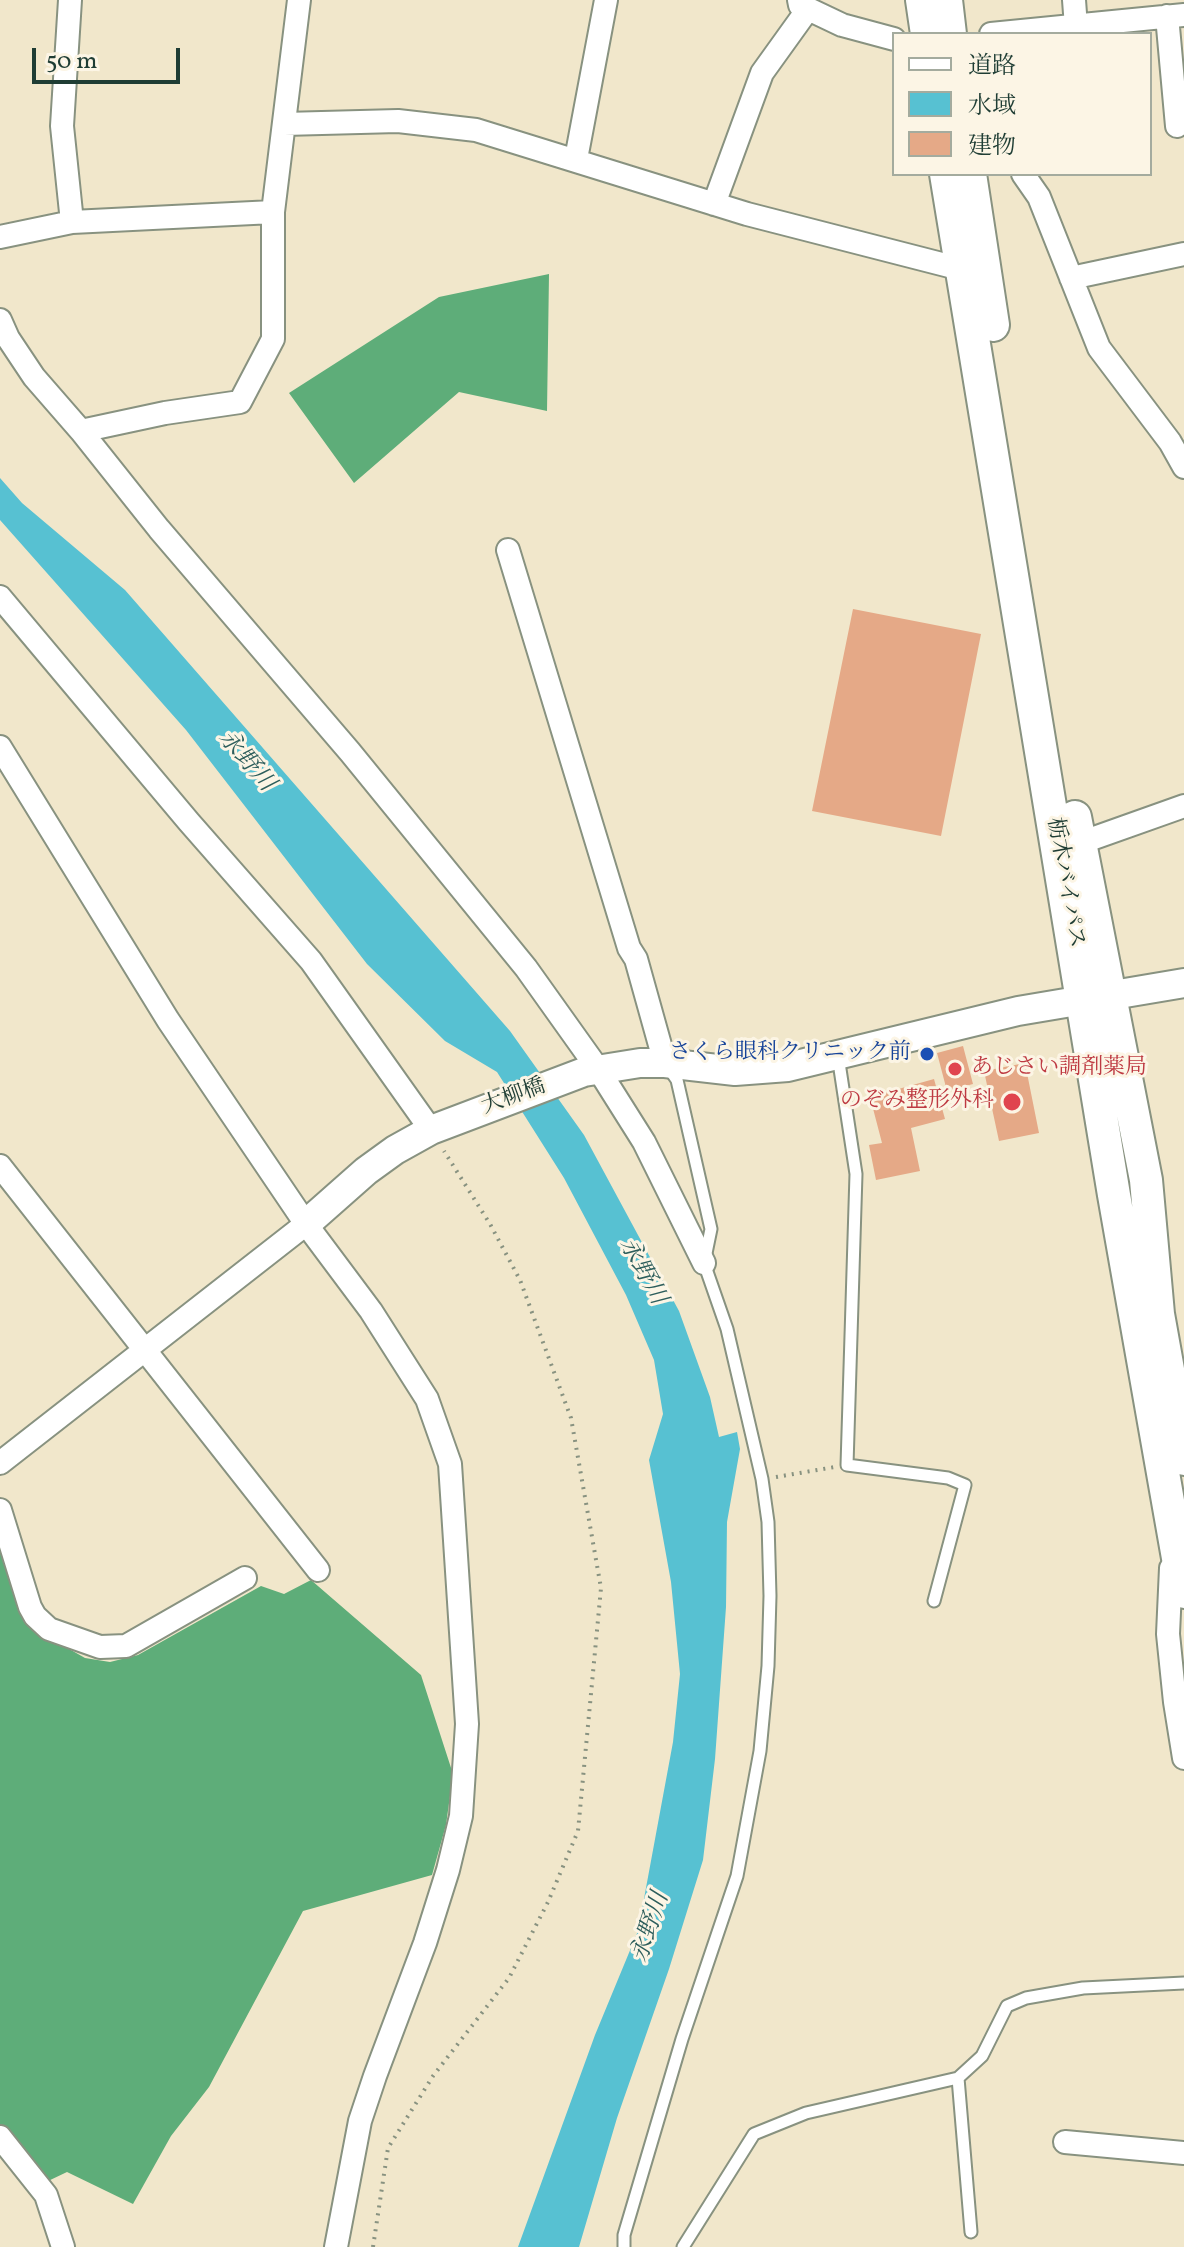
<!DOCTYPE html>
<html>
<head>
<meta charset="utf-8">
<style>
  body { margin:0 }
  #map { position:relative; width:1184px; height:2247px; overflow:hidden; background:#f1e7cb; font-family:Vollkorn,"Noto Serif JP",serif }
  canvas { display:block }
  .legend { position:absolute; left:892px; top:32px; width:260px; height:144px; box-sizing:border-box; background:#fcf5e5; border:2px solid #a4ab9e; margin:0; padding:10px 14px; list-style:none; font-size:24px; color:#1f3d34 }
  .legend li { display:flex; align-items:center; gap:16px; height:40px }
  .legend b { width:40px; border:2px solid #a4ab9e }
  .scale { position:absolute; left:32px; top:48px; width:148px; height:36px; box-sizing:border-box; border:4px solid #1f3d34; border-top:0; padding-left:10px; font-size:24px; line-height:28px; white-space:nowrap; color:#1f3d34; -webkit-text-stroke:6px #fcf5e5; paint-order:stroke }
</style>
</head>
<body>
<div id="map">
<canvas width="1184" height="2247"></canvas>
<ul class="legend">
<li><b style="height:10px;background:#fff"></b>道路</li>
<li><b style="height:22px;background:#57c1d2"></b>水域</li>
<li><b style="height:22px;background:#e5a987"></b>建物</li>
</ul>
<div class="scale">50 m</div>
</div>
<script>
const ctx = document.querySelector('canvas').getContext('2d');
ctx.lineJoin = 'round';
function fill(path, color) {
  ctx.fillStyle = color;
  ctx.fill(path, 'evenodd');
}
function shape(rows) {
  const path = new Path2D();
  for (const r of rows) {
    path.moveTo(r[0], r[1]);
    for (let i = 2; i < r.length; i += 2) path.lineTo(r[i], r[i + 1]);
  }
  return path;
}
function trace(path, color, width, dash) {
  ctx.strokeStyle = color;
  ctx.lineWidth = width;
  ctx.lineCap = dash ? 'butt' : 'round';
  ctx.setLineDash(dash || []);
  ctx.stroke(path);
}
function write(font, color, halo, rows, align = 'center') {
  ctx.font = font + ' Vollkorn,"Noto Serif JP",serif';
  ctx.lineWidth = 6;
  ctx.setLineDash([]);
  ctx.textBaseline = 'middle';
  ctx.strokeStyle = halo;
  ctx.fillStyle = color;
  for (const [text, x, y, turn = 0] of rows) {
    ctx.save();
    ctx.translate(x, y);
    ctx.rotate((+turn || 0) * Math.PI / 180);
    ctx.textAlign = isNaN(turn) ? turn : align;
    if (halo) ctx.strokeText(text, 0, 0);
    ctx.fillText(text, 0, 0);
    ctx.restore();
  }
}
const forest = shape([
  [549,274,547,411,459,392,354,483,289,393,439,297],
  [0,1544,27,1625,85,1658,110,1662,138,1655,261,1586,284,1594,311,1580,421,1675,453,1774,446,1825,432,1875,303,1911,209,2087,171,2136,133,2204,67,2172,46,2182,0,2132]
]);
const water = shape([
  [0,478,22,503,125,590,510,1031,584,1135,679,1311,710,1397,719,1437,737,1432,740,1449,727,1522,726,1607,715,1759,703,1860,669,1969,617,2118,579,2247,518,2247,595,2035,638,1931,673,1742,680,1674,671,1582,649,1460,663,1414,654,1360,626,1295,564,1178,497,1072,445,1041,367,964,186,730,0,520]
]);
const building = shape([
  [853,609,981,634,941,836,812,811],
  [963,1046,973,1084,947,1091,937,1053],
  [1025,1063,1039,1133,999,1141,984,1071],
  [934,1079,945,1119,911,1128,920,1171,876,1180,869,1145,882,1143,870,1097]
]);
const path = shape([
  [776,1477,835,1467],
  [373,2247,388,2148,433,2076,509,1978,548,1902,578,1831,601,1588,571,1418,520,1280,490,1224,444,1151]
]);
const service = shape([
  [838,1056,856,1174,847,1465,948,1478,965,1485,934,1601],
  [958,2078,971,2232],
  [624,2247,624,2235,682,2039,737,1876,760,1751,768,1666,770,1596,768,1522,762,1479,727,1329,704,1263,711,1229,677,1080,668,1067],
  [683,2247,754,2134,806,2113,958,2078,982,2056,1007,2006,1026,1998,1083,1988,1184,1983]
]);
const minor = shape([
  [70,0,62,126,72,222],
  [799,0,800,5,842,25,894,39],
  [1074,0,1076,27],
  [1167,16,1177,126],
  [991,34,1184,15],
  [284,124,398,121,476,130,747,214,961,269],
  [576,159,606,0],
  [1023,174,1039,197,1099,348,1170,442,1184,467],
  [714,204,762,73,808,9],
  [0,237,72,222,273,212],
  [1071,278,1184,254],
  [0,320,8,338,34,377,81,431,159,529,350,752,526,968,598,1069,644,1142,704,1263],
  [81,431,165,413,240,402,273,339,273,212,299,0],
  [508,550,629,948,636,959,665,1063],
  [0,597,189,822,311,961,431,1130],
  [0,747,168,1020,306,1224,371,1311,427,1399,450,1464,467,1724,461,1816,448,1870,425,1943,375,2076,360,2121,336,2247],
  [1080,843,1184,806],
  [0,1166,318,1570],
  [0,1463,306,1224],
  [0,1510,30,1607,35,1616,49,1629,100,1647,126,1646,245,1578],
  [1171,1568,1168,1634,1175,1702,1184,1758],
  [0,2137,46,2195,63,2247],
  [1065,2142,1184,2153]
]);
const tertiary = shape([
  [306,1224,366,1171,395,1150,431,1130,584,1072,640,1063,665,1063,735,1071,788,1067,1018,1011,1184,983]
]);
const secondary = shape([
  [922,0,927,34],
  [946,0,950,34],
  [946,174,1114,1195,1184,1592],
  [970,174,993,325],
  [1075,817,1146,1180,1158,1314,1184,1459]
]);
const markers = [
  [927,1054,8,"#1a4fb4"],
  [955,1069,8,"#e0444e"],
  [1012,1102,10,"#e0444e"]
];
const streetNames = [
  ["栃木バイパス",1064,883,80],
  ["大柳橋",514,1098,-20]
];
const transitNames = [
  ["さくら眼科クリニック前",911,1054]
];
const healthNames = [
  ["あじさい調剤薬局",971,1069],
  ["のぞみ整形外科",994,1102,"right"]
];
const waterNames = [
  ["永野川",245,762,49],
  ["永野川",641,1272,61],
  ["永野川",652,1928,-72]
];
fill(forest, '#5ead79');
fill(water, '#57c1d2');
fill(building, '#e5a987');
trace(service, '#889280', 15);
trace(minor, '#889280', 26);
trace(tertiary, '#889280', 32);
trace(secondary, '#889280', 36);
trace(path, '#889280', 4, [2, 6]);
trace(service, '#fff', 11);
trace(minor, '#fff', 22);
trace(tertiary, '#fff', 28);
trace(secondary, '#fff', 32);
for (const [x, y, r, color] of markers) {
  const dot = new Path2D();
  dot.arc(x, y, r, 0, 2 * Math.PI);
  ctx.fillStyle = color;
  ctx.fill(dot);
  trace(dot, '#fcf5e5', 3);
}
write('22px', '#1f3d34', '#fcf5e5', streetNames);
write('22px', '#164399', '#fcf5e5', transitNames, 'right');
write('22px', '#be3a42', '#fcf5e5', healthNames, 'left');
write('italic 24px', '#2d5e5c', '#fcf5e5', waterNames);
</script>
</body>
</html>
